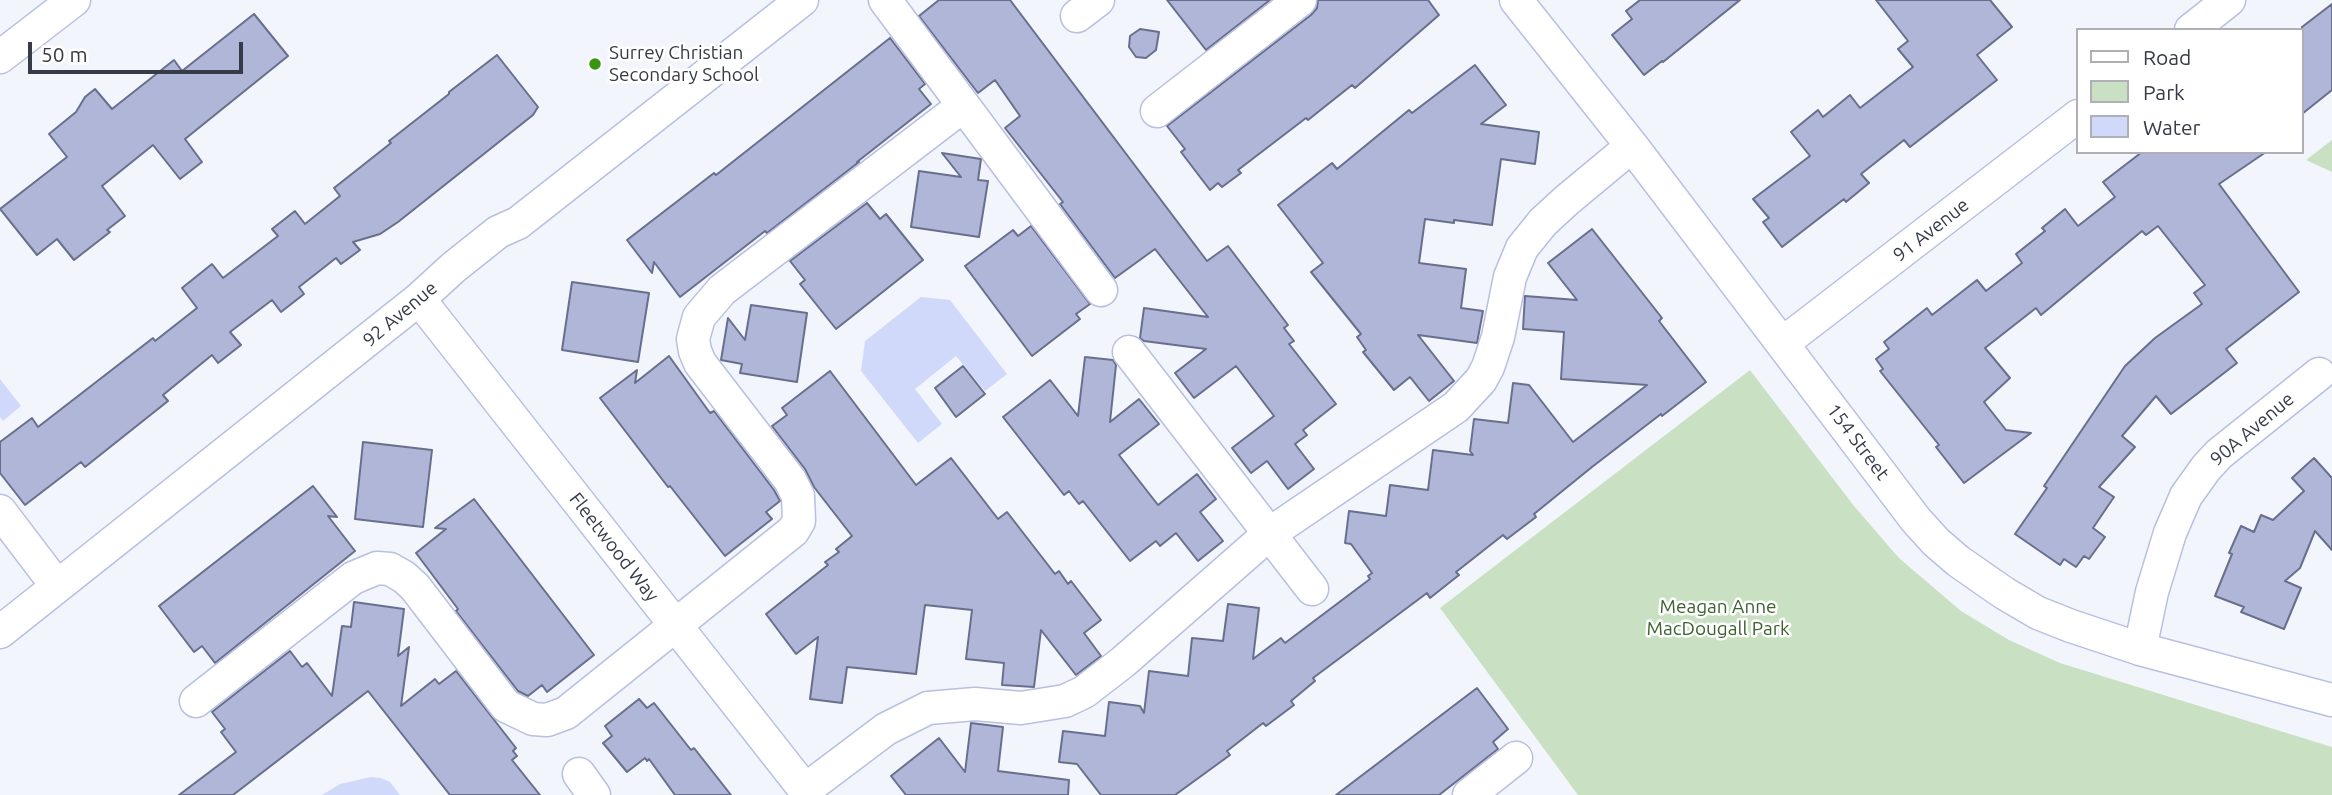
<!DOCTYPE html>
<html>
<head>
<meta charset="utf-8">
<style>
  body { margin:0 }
  #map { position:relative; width:2332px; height:795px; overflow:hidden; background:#f3f5fc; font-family:Ubuntu,sans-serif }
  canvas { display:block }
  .legend { position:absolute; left:2076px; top:28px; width:228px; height:126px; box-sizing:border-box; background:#fff; border:2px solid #afb0b5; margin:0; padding:9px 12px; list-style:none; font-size:21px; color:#373a47 }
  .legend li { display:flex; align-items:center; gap:14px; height:35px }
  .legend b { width:35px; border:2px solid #afb0b5 }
  .scale { position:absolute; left:28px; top:42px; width:215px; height:32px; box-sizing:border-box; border:4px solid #373a47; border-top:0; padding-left:9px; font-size:21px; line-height:24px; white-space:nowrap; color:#373a47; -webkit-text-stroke:5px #fff; paint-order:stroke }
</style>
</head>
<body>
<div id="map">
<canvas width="2332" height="795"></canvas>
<ul class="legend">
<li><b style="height:9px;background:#fff"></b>Road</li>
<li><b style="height:19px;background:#c9e1c2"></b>Park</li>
<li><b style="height:19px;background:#d1d9fb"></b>Water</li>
</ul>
<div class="scale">50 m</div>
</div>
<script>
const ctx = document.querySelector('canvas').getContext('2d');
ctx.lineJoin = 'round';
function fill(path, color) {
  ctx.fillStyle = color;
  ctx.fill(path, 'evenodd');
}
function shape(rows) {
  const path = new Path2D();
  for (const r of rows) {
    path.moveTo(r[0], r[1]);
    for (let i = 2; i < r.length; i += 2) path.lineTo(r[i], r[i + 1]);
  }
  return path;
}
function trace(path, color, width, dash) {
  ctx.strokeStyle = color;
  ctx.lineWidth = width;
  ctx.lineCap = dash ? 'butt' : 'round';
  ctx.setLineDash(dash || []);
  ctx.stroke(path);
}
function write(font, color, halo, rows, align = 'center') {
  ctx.font = font + ' Ubuntu,sans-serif';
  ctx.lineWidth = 5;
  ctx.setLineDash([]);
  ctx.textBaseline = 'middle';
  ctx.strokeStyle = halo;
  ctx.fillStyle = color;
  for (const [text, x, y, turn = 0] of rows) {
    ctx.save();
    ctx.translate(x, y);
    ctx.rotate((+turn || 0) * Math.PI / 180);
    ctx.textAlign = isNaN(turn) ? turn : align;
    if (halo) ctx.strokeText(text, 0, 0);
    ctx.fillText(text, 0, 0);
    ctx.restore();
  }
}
const green = shape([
  [2332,140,2332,172,2306,160],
  [1750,370,1854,506,1899,558,1961,611,2009,640,2060,663,2332,747,2332,795,1578,795,1440,608]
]);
const water = shape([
  [921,297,950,300,1007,374,985,391,956,356,915,389,942,424,918,443,861,371,865,341],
  [0,379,21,406,3,421,0,417],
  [371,777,381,778,390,782,400,795,322,795,340,784]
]);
const building = shape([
  [939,0,1010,0,1207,261,1228,246,1288,325,1284,328,1294,341,1289,344,1336,404,1303,430,1307,435,1295,444,1314,469,1288,489,1267,461,1251,473,1232,448,1274,416,1236,366,1194,398,1175,373,1206,349,1144,341,1140,338,1144,308,1208,317,1155,249,1115,278,1060,204,1063,202,1005,128,1020,116,995,80,978,93,919,16,939,0],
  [1167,0,1270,0,1206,50,1167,0],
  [1318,0,1428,0,1439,15,1355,88,1352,85,1308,120,1306,118,1238,170,1241,173,1222,187,1218,183,1210,190,1181,152,1185,149,1167,126,1311,15,1317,8,1318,0],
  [1640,0,1740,0,1663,62,1662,61,1644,75,1612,35,1632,19,1626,11,1640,0],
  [1876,0,1990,0,2012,27,1977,55,1997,80,1910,147,1904,140,1861,174,1869,183,1846,202,1844,199,1782,247,1763,222,1769,218,1753,199,1810,156,1791,132,1818,110,1823,117,1850,95,1860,108,1913,67,1898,49,1908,41,1876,0],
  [2332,4,2332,90,2302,114,2302,27,2332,4],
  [254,14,288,56,185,139,202,162,180,179,153,145,102,186,125,216,107,230,110,232,74,260,57,239,37,255,0,209,67,157,49,134,76,112,85,97,95,89,112,109,174,60,182,71,254,14],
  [1140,29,1159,32,1156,50,1146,58,1136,57,1129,47,1130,36,1140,29],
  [890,38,925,84,919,89,931,104,857,162,859,162,767,233,765,231,680,297,654,262,652,273,627,240,714,173,716,175,890,38],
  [497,55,538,107,533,115,398,222,380,234,353,242,360,250,341,264,336,258,299,287,304,294,281,312,272,300,230,332,241,345,218,363,212,355,163,395,168,401,85,467,81,462,25,505,0,473,0,442,32,418,38,427,153,338,155,341,197,308,182,288,212,264,223,278,278,236,272,229,295,211,305,224,340,196,334,188,391,143,389,141,449,94,449,92,497,55],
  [1475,65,1506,105,1481,124,1539,132,1535,164,1501,159,1492,225,1454,220,1454,223,1425,219,1419,263,1466,269,1461,308,1483,311,1477,343,1418,335,1454,381,1429,401,1410,377,1394,390,1363,352,1366,350,1357,337,1361,334,1311,272,1323,263,1278,205,1332,163,1337,169,1409,110,1412,113,1475,65],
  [2142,152,2266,152,2219,184,2299,292,2226,349,2237,363,2171,414,2156,396,2122,436,2135,447,2099,487,2114,497,2093,528,2105,537,2089,559,2084,556,2076,567,2064,559,2060,565,2015,534,2047,488,2044,486,2125,366,2155,338,2202,304,2194,293,2205,285,2158,226,2146,235,2142,231,2041,315,2036,308,1985,348,2010,378,1984,402,2006,430,2031,433,1964,483,1936,447,1939,445,1880,371,1883,369,1876,359,1889,349,1884,342,1927,308,1932,315,1977,280,1986,291,2022,263,2016,254,2045,231,2042,228,2065,209,2078,226,2115,197,2103,182,2142,152],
  [942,153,981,159,978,180,988,181,979,237,911,227,919,171,961,177,942,153],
  [867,203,880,219,886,214,923,260,836,329,800,284,805,280,790,261,867,203],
  [1031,226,1090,304,1076,314,1080,319,1032,356,965,266,1013,230,1018,236,1031,226],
  [1592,229,1662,318,1659,321,1706,382,1662,416,1661,414,1592,467,1534,514,1536,517,1507,539,1503,535,1456,572,1459,575,1430,598,1427,593,1313,678,1315,681,1291,701,1294,705,1266,726,1263,723,1227,751,1230,755,1175,795,1101,795,1077,764,1059,762,1063,731,1105,736,1109,702,1140,706,1144,713,1149,671,1188,676,1192,638,1223,641,1228,604,1259,608,1253,659,1281,638,1285,643,1370,579,1368,576,1372,573,1351,544,1345,543,1349,511,1386,516,1390,485,1428,490,1433,450,1473,455,1470,451,1474,419,1508,423,1513,383,1529,385,1573,442,1647,385,1561,379,1564,332,1523,329,1525,296,1577,300,1548,263,1592,229],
  [572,282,649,293,638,362,562,350,572,282],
  [751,305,807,313,797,382,740,373,742,364,721,360,728,318,745,340,751,305],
  [669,356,710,413,714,411,774,490,780,501,766,512,772,519,725,556,670,486,668,487,600,398,637,370,635,383,669,356],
  [1085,357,1113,360,1116,365,1110,422,1139,399,1159,424,1119,455,1158,505,1197,474,1216,499,1200,512,1223,541,1198,561,1176,533,1160,546,1156,541,1130,561,1083,501,1079,504,1069,491,1064,495,1003,417,1050,380,1078,416,1085,357],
  [963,366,985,394,956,417,935,388,963,366],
  [830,371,916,485,951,458,998,519,1007,512,1055,574,1059,571,1068,584,1071,581,1101,620,1084,633,1101,656,1076,675,1041,630,1034,687,1002,685,1004,663,966,659,972,610,925,605,916,674,847,667,842,703,810,699,818,637,796,654,766,614,828,565,825,562,839,552,836,549,852,536,814,487,805,469,772,426,787,415,782,408,830,371],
  [363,442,432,450,423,527,355,519,363,442],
  [2314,458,2332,478,2332,550,2315,531,2300,568,2285,581,2301,588,2284,629,2241,612,2244,607,2215,596,2232,554,2229,553,2241,526,2254,532,2261,515,2273,520,2304,491,2292,478,2314,458],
  [313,486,337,517,328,516,355,551,215,663,202,646,194,652,159,606,313,486],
  [474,499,594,655,547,692,542,685,528,696,518,691,456,611,458,609,416,553,446,529,435,528,474,499],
  [354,602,404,609,398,656,409,647,401,706,435,679,439,684,456,671,516,748,513,751,517,756,512,760,540,795,450,795,368,691,233,795,179,795,236,752,221,732,225,729,212,712,290,651,302,667,307,663,332,696,342,626,351,627,354,602],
  [1477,688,1508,729,1493,742,1498,749,1439,795,1336,795,1477,688],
  [639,699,647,708,654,703,691,750,694,748,731,795,675,795,649,759,647,761,645,758,627,772,603,743,612,736,605,726,639,699],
  [971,723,1003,727,998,771,1069,780,1068,795,906,795,891,776,939,738,965,772,971,723]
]);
const minor = shape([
  [885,0,1101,290],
  [1516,0,1632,146,1916,520,1936,542,1958,561,2004,593,2038,613,2071,626,2140,649,2332,700],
  [1077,16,1098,0],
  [2191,30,2229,0],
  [0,57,74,0],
  [1157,111,1300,0],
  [419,299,809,795],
  [1783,343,2078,116],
  [1129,352,1312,589],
  [0,511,57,586],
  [0,632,419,299,454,267,498,232,518,223,802,0],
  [2140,649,2152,592,2170,533,2186,496,2206,468,2219,454,2319,374],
  [196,701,353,578,377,568,390,569,404,577,415,587,506,706,533,719,547,720,566,713,793,531,799,521,798,496,790,480,700,363,695,351,693,339,699,317,722,290,963,106],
  [579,774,594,795],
  [805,790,886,729,928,708,975,704,1021,708,1065,701,1084,692,1123,662,1269,534,1456,407,1481,380,1488,367,1498,337,1510,277,1522,248,1543,222,1567,200,1632,146],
  [1469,795,1516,758]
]);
const markers = [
  [595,64,7,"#379511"]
];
const poiNames = [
  ["Surrey Christian",609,53],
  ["Secondary School",609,75]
];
const streetNames = [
  ["91 Avenue",1931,230,-38],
  ["92 Avenue",400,314,-40],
  ["90A Avenue",2252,429,-40],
  ["154 Street",1858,442,53],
  ["Fleetwood Way",614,547,52]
];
const parkNames = [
  ["Meagan Anne",1718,607],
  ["MacDougall Park",1718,629]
];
fill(green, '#c9e1c2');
fill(water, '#d1d9fb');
fill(building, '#afb6d8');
trace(building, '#686f8d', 2);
trace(minor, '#b8bfe1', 35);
trace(minor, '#fff', 32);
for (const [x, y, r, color] of markers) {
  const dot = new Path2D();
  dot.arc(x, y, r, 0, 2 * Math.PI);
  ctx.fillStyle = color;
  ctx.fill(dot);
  trace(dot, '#fff', 2.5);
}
write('19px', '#373a47', '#fff', poiNames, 'left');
write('19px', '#373a47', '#fff', streetNames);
write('19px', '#3b6230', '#fff', parkNames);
</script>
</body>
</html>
